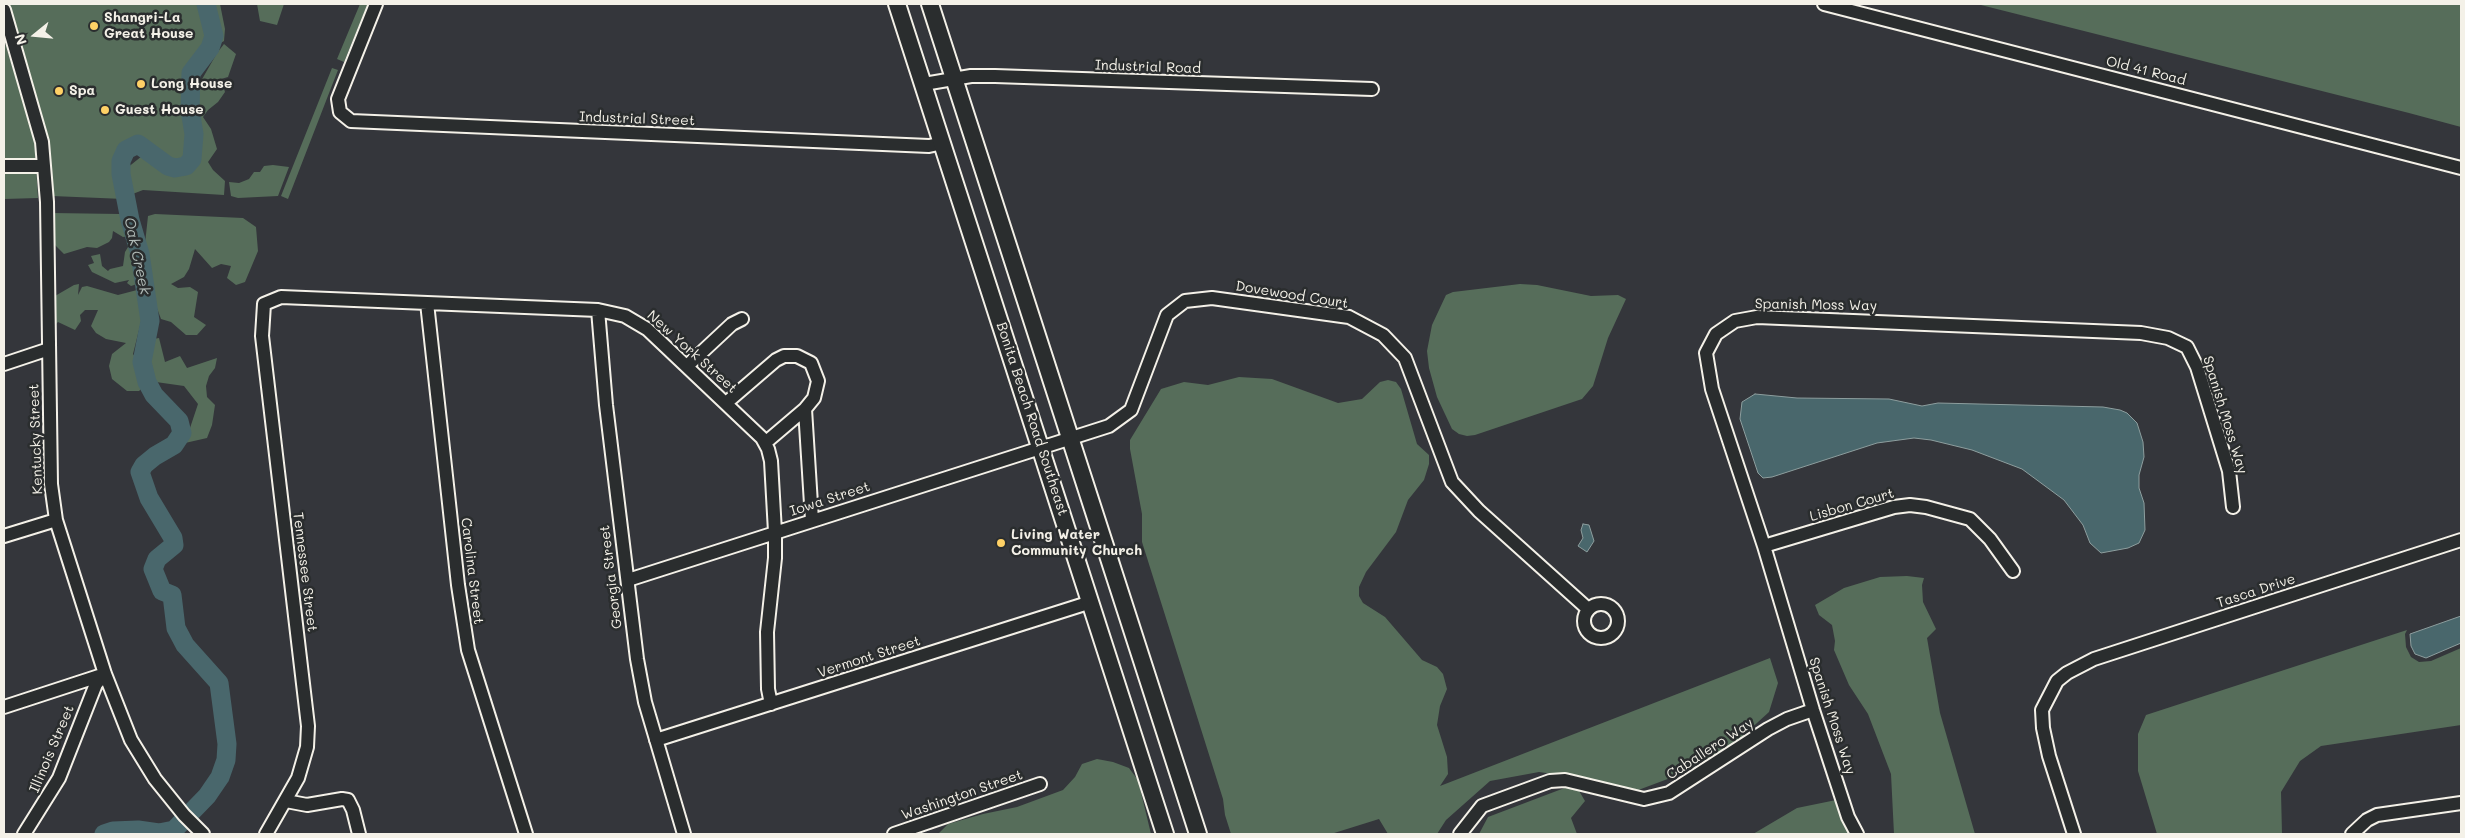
<!DOCTYPE html>
<html>
<head>
<meta charset="utf-8">
<style>
  body { margin:0 }
  #map { position:relative; width:2465px; height:838px; overflow:hidden; background:#34363b; font-family:Mali,sans-serif }
  canvas { display:block }
  .frame { position:absolute; inset:0; border:5px solid #f4f1e8; pointer-events:none }
  .north { position:absolute; left:10px; top:10px; width:50px; height:50px; -webkit-text-stroke:4px #2a2d2e; paint-order:stroke; rotate:253deg; font-size:14px; font-weight:700; line-height:20px; text-align:center; color:#f4f1e8 }
  .north::after { content:''; display:block; margin:auto; width:18px; height:22px; background:#f4f1e8; clip-path:polygon(50% 0,100% 100%,50% 72%,0 100%) }
</style>
</head>
<body>
<div id="map">
<canvas width="2465" height="838"></canvas>
<div class="frame"></div>
<div class="north">N</div>
</div>
<script>
const ctx = document.querySelector('canvas').getContext('2d');
ctx.lineJoin = 'round';
function fill(path, color) {
  ctx.fillStyle = color;
  ctx.fill(path, 'evenodd');
}
function shape(rows) {
  const path = new Path2D();
  for (const r of rows) {
    if (r.length === 3) {
      path.moveTo(r[0] + r[2], r[1]);
      path.arc(r[0], r[1], r[2], 0, 2 * Math.PI);
      continue;
    }
    path.moveTo(r[0], r[1]);
    for (let i = 2; i < r.length; i += 2) path.lineTo(r[i], r[i + 1]);
  }
  return path;
}
function trace(path, color, width, dash) {
  ctx.strokeStyle = color;
  ctx.lineWidth = width;
  ctx.lineCap = dash ? 'butt' : 'round';
  ctx.setLineDash(dash || []);
  ctx.stroke(path);
}
function write(font, color, halo, rows, align = 'center') {
  ctx.font = font + ' Mali,sans-serif';
  ctx.lineWidth = 5;
  ctx.setLineDash([]);
  ctx.textBaseline = 'middle';
  ctx.strokeStyle = halo;
  ctx.fillStyle = color;
  for (const [text, x, y, turn = 0] of rows) {
    ctx.save();
    ctx.translate(x, y);
    ctx.rotate((+turn || 0) * Math.PI / 180);
    ctx.textAlign = isNaN(turn) ? turn : align;
    if (halo) ctx.strokeText(text, 0, 0);
    ctx.fillText(text, 0, 0);
    ctx.restore();
  }
}
const green = shape([
  [5,4,203,4,211,35,186,74,186,113,191,135,190,159,175,165,138,142,124,149,118,160,119,175,124,199,52,196,47,139],
  [211,4,220,4,225,29,224,41,219,44],
  [257,4,284,4,277,25,260,21],
  [360,4,368,4,344,62,337,59],
  [1977,4,2461,4,2461,127,2409,113],
  [4,40,34,134,38,198,4,199],
  [224,44,236,54,228,77,221,79,225,92,218,102,208,110,203,117,211,129,217,149,208,162,213,170,225,181,224,195,143,190,130,195,127,168,142,156,150,156,169,171,191,167,197,138,190,112,197,96,197,88,217,53],
  [332,68,338,70,288,199,281,196],
  [273,165,289,167,278,196,238,198,231,196,229,182,239,183,249,179,254,172,260,172,264,166],
  [52,213,120,214,131,236,123,237,113,231,112,238,109,242,97,248,87,247,64,254,52,242],
  [155,214,243,218,256,227,258,251,245,282,236,285,227,278,231,266,221,264,212,268,195,249,189,269,184,277,171,284,178,288,190,287,198,292,194,317,206,325,197,335,186,335,171,322,161,319,155,303,151,272,144,253,148,216],
  [131,242,134,245,134,256,137,261,135,272,141,277,140,283,131,286,127,283,129,280,115,283,92,272,88,265,94,263,91,256,100,254,102,266,108,271,110,269,123,266,125,252],
  [79,284,78,295,82,287,87,286,118,295,137,290,143,292,141,322,133,354,137,360,145,385,139,391,127,391,112,379,109,366,112,354,126,343,106,339,96,333,91,326,98,310,85,310,80,315,81,321,75,330,58,322,55,325,55,296,74,285],
  [1520,284,1537,285,1591,296,1618,295,1626,299,1608,338,1593,386,1582,399,1475,435,1467,436,1459,434,1452,429,1437,397,1429,368,1427,351,1432,325,1446,295,1453,292],
  [159,338,165,362,180,356,187,368,217,358,215,368,209,376,206,386,207,397,215,405,212,425,207,438,185,443,198,404,184,386,149,381,146,370,147,352,153,339],
  [1239,377,1272,379,1338,403,1362,399,1380,382,1388,380,1396,382,1401,389,1417,444,1429,455,1429,464,1424,480,1408,500,1396,532,1366,572,1359,587,1359,596,1363,603,1385,617,1422,660,1437,667,1443,674,1447,689,1440,706,1437,725,1447,757,1448,774,1440,786,1770,658,1778,683,1769,712,1734,744,1673,777,1633,792,1581,778,1539,772,1490,781,1446,820,1437,834,1388,834,1379,819,1331,834,1231,834,1225,815,1223,799,1142,542,1142,514,1130,449,1130,440,1161,389,1184,382,1208,385],
  [1907,576,1924,578,1922,585,1923,602,1936,629,1927,638,1940,713,1975,834,1894,834,1891,774,1868,714,1849,685,1834,650,1835,641,1832,625,1819,615,1815,605,1844,588,1880,577],
  [2407,630,2405,634,2406,647,2411,657,2419,662,2431,661,2461,648,2461,725,2321,746,2300,761,2281,792,2282,834,2157,834,2138,771,2138,734,2146,715],
  [1097,759,1113,762,1129,768,1138,780,1151,834,938,834,948,824,983,814,1017,807,1063,790,1075,777,1082,764],
  [1575,784,1585,801,1571,818,1577,834,1479,834,1488,817],
  [1841,799,1856,834,1753,834,1797,808]
]);
const water = shape([
  [1755,394,1797,398,1889,399,1922,406,1938,403,2103,407,2120,410,2127,413,2137,423,2143,442,2144,457,2139,475,2139,488,2144,503,2145,530,2139,543,2128,548,2101,553,2090,543,2083,525,2064,500,2022,469,1972,450,1931,440,1914,438,1877,443,1772,477,1763,478,1758,473,1740,419,1742,402,1755,394],
  [1583,524,1589,525,1594,541,1587,552,1578,546,1583,538,1581,530,1583,524],
  [2461,616,2461,643,2426,658,2415,654,2411,646,2410,634,2461,616]
]);
const river = shape([
  [104,834,113,831,138,830,159,833,174,830,207,796,220,777,226,760,227,744,219,683,185,645,176,628,172,595,162,591,153,569,157,559,174,545,173,538,149,498,140,472,144,465,155,456,174,445,182,433,179,421,154,395,147,382,142,362,150,321,140,254,130,220,121,174,121,161,126,150,138,144,168,166,175,168,186,166,192,159,194,134,190,110,191,73,210,48,214,36,206,4]
]);
const minor = shape([
  [376,4,338,99,340,112,351,121,929,146,943,143],
  [1824,4,2461,168],
  [4,10,42,142,47,202,51,484,56,520,105,674,131,740,155,779,184,815,203,834],
  [924,84,971,76,995,76,1372,89],
  [4,166,44,166],
  [427,303,458,585,468,650,526,834],
  [598,310,606,405,637,659,645,702,684,834],
  [4,364,49,349],
  [687,366,732,324,742,319],
  [726,403,776,360,784,356,797,356,811,363,818,381,814,398,805,409,765,443],
  [805,409,812,520],
  [4,536,56,520],
  [1764,546,1894,507,1910,505,1926,507,1970,519,1990,539,2013,571],
  [628,580,1109,426,1131,410,1167,315,1185,301,1212,298,1349,317,1383,335,1405,358,1452,482,1479,511,1588,609],
  [1601,621,17],
  [4,707,105,674],
  [656,740,1091,602],
  [286,801,307,805,342,799,348,800,353,810,359,834],
  [24,834,59,778,96,684,105,674],
  [266,834,298,778,307,747,308,726,262,336,264,304,281,297,598,310,625,316,647,329,762,438,768,449,771,461,775,532,775,558,767,632,768,689,771,704],
  [894,834,1040,784],
  [1460,834,1482,806,1550,781,1565,780,1644,799,1669,793,1768,729,1787,719,1813,710],
  [1857,834,1848,817,1813,710,1764,546,1712,389,1706,353,1716,334,1735,321,1757,317,2141,333,2168,338,2187,347,2197,367,2229,471,2233,507],
  [2074,834,2049,756,2043,728,2042,710,2057,681,2067,673,2094,659,2461,540],
  [2352,834,2367,820,2377,815,2461,803]
]);
const major = shape([
  [897,4,1165,834],
  [930,4,1198,834]
]);
const markers = [
  [94,26,5,"#ffd166"],
  [141,84,5,"#ffd166"],
  [59,91,5,"#ffd166"],
  [105,110,5,"#ffd166"],
  [1001,543,5,"#ffd166"]
];
const poiNames = [
  ["Shangri-La",104,18],
  ["Great House",104,34],
  ["Long House",151,84],
  ["Spa",69,91],
  ["Guest House",115,110],
  ["Living Water",1011,535],
  ["Community Church",1011,551]
];
const streetNames = [
  ["Industrial Road",1148,67,2],
  ["Old 41 Road",2146,71,14],
  ["Industrial Street",637,119,2],
  ["Dovewood Court",1292,295,9],
  ["Spanish Moss Way",1816,305,1],
  ["New York Street",692,352,42],
  ["Spanish Moss Way",2225,415,73],
  ["Bonita Beach Road Southeast",1032,419,72],
  ["Kentucky Street",36,439,-92],
  ["Iowa Street",830,499,-18],
  ["Lisbon Court",1852,505,-16],
  ["Carolina Street",472,571,83],
  ["Tennessee Street",305,572,83],
  ["Georgia Street",611,577,-97],
  ["Tasca Drive",2256,591,-18],
  ["Vermont Street",869,657,-18],
  ["Spanish Moss Way",1832,716,72],
  ["Illinois Street",52,749,-67],
  ["Caballero Way",1710,749,-33],
  ["Washington Street",962,795,-19]
];
const waterNames = [
  ["Oak Creek",137,256,78]
];
fill(green, '#566d5a');
fill(water, '#49676c');
trace(water, '#8d9e9e', 1);
trace(river, '#49676c', 19);
trace(minor, '#f4f1e8', 16);
trace(major, '#f4f1e8', 20);
trace(minor, '#2a2d2e', 12);
trace(major, '#2a2d2e', 16);
for (const [x, y, r, color] of markers) {
  const dot = new Path2D();
  dot.arc(x, y, r, 0, 2 * Math.PI);
  ctx.fillStyle = color;
  ctx.fill(dot);
  trace(dot, '#2a2d2e', 2);
}
write('bold 14px', '#f4f1e8', '#2a2d2e', poiNames, 'left');
write('14px', '#f4f1e8', '#2a2d2e', streetNames);
write('italic 15px', '#b0bab6', '#2a2d2e', waterNames);
</script>
</body>
</html>
